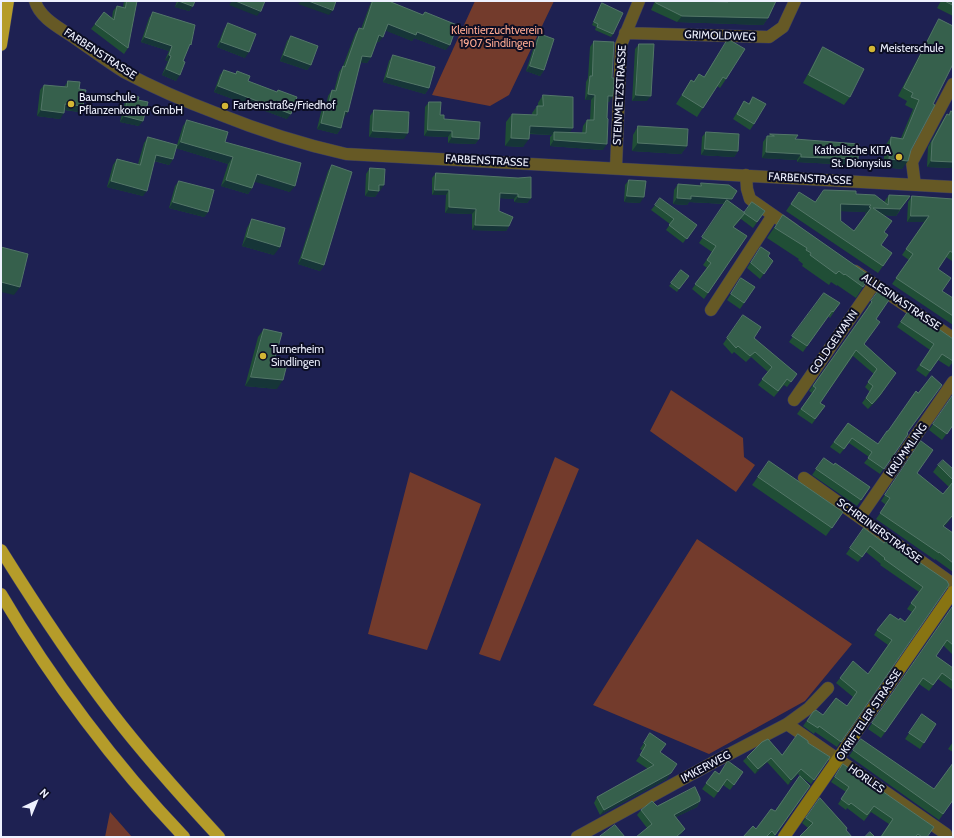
<!DOCTYPE html>
<html>
<head>
<meta charset="utf-8">
<style>
	body { margin:0 }
	#map { position:relative; width:954px; height:838px; overflow:hidden; background:#1e2152; font-family:Cabin,sans-serif }
	canvas { display:block }
	.frame { position:absolute; inset:0; border:2px solid #eef1fe; pointer-events:none }
	.north { position:absolute; left:16px; top:782px; width:40px; height:40px; -webkit-text-stroke:3px #0c0e24; paint-order:stroke; rotate:44deg; font-size:11px; font-weight:700; line-height:16px; text-align:center; color:#eef1fe }
	.north::after { content:''; display:block; margin:auto; width:14px; height:18px; background:#eef1fe; clip-path:polygon(50% 0,100% 100%,50% 72%,0 100%) }
</style>
</head>
<body>
<div id="map">
<canvas width="954" height="838"></canvas>
<div class="frame"></div>
<div class="north">N</div>
</div>
<script>
const g = document.querySelector('canvas').getContext('2d');
g.lineJoin = 'round';
function paint(path, color) { g.fillStyle = color; g.fill(path, 'evenodd'); }
function trace(path, color, width, dash) { g.strokeStyle = color; g.lineWidth = width; g.lineCap = dash ? 'butt' : 'round'; g.setLineDash(dash || []); g.stroke(path); }
function drawText(font, color, halo, rows, align = 'center') {
  g.font = font + ' Cabin,sans-serif'; g.lineWidth = 4; g.setLineDash([]); g.textBaseline = 'middle'; g.strokeStyle = halo; g.fillStyle = color; for (const [text, x, y, turn = 0] of rows) {
    g.save(); g.translate(x, y); g.rotate((+turn || 0) * Math.PI / 180); g.textAlign = isNaN(turn) ? turn : align; if (halo) g.strokeText(text, 0, 0); g.fillText(text, 0, 0); g.restore();
  }
}
paint(new Path2D(`
	M475,1h79l-45,94 -19,11 -58,-11z
	M671,390l72,48 1,19 11,8 -19,27 -86,-61z
	M555,457l24,12 -79,192 -21,-7z
	M410,472l71,32 -54,146 -59,-16z
	M697,539l155,105 -47,57 -96,53 -116,-49z
	M110,812l22,25h-27z`), '#733b2c');
const street = new Path2D(`
	M35,1c5,18 27,28 41,38 16,11 32,23 48,33 30,16 60,29 92,41 42,17 85,31 130,41l607,33
	M625,33l144,4 14,-10 12,-26
	M616,168l5,-123 18,-44
	M746,175l1,14 3,10 43,30
	M915,185l-3,-23 41,-78
	M855,271l98,67
	M711,310l62,-95
	M794,400l80,-116
	M804,478l149,106
	M860,517l93,-135
	M787,724l159,110
	M577,837l137,-75 73,-38 22,-16 19,-20`);
const secondary = new Path2D(`
	M784,837l169,-245`);
const highway = new Path2D(`
	M1,45l7,-44
	M1,550c35,56 71,111 111,163 33,43 70,84 107,124
	M1,594c49,84 115,172 183,243`);
trace(street, '#373a67', 13);
trace(secondary, '#373a67', 13);
trace(highway, '#373a67', 13);
trace(street, '#665925', 12);
trace(secondary, '#887412', 12);
trace(highway, '#b59c2a', 12);
paint(new Path2D(`
	M124,1h13l-9,47 -4,6 -33,-25 13,-17 8,6 1,-7 4,-5 6,1z
	M177,1h18l-2,5 -4,5 -14,-4z
	M369,1h23l-1,1 31,13 3,-3 21,38 -32,-12 -2,3 -27,-11 -6,12h-2l-6,15 -4,6 -6,-1 -17,56h-1l-2,10 -4,6 -20,-5 4,-17 4,-6h1l2,-10 4,-6 2,1 5,-19 4,-6 12,-32 4,-6 2,1 10,-27z
	M655,1h41l28,1v-1h52l-8,17 -5,7 -86,-3 -26,-12z
	M941,1h12v15l-16,-8z
	M602,3l11,31 -2,3 -16,-7 1,-3 -4,-2 8,-19z
	M153,12l35,37 -12,32 -14,-6 6,-14 -3,-1 4,-9 -28,-9 8,-24z
	M939,19l-6,85 -31,65 -19,-2 2,-21 6,-9 10,1 12,-29 -8,-4 2,-4 -9,-5 36,-69z
	M228,23l17,35 -28,-11 7,-18z
	M540,34l4,36 -4,6 -14,-5 10,-31z
	M291,36l20,29 -4,5 -27,-9 7,-20z
	M728,39l-2,40 -6,9 -3,-2 -20,31 -21,-13 15,-24 3,1 5,-7 5,3z
	M594,41l18,37 1,18 -4,6h-2l-4,48 -53,-4v-9l2,-2 -23,-1 -6,13 -18,-1 1,-24 6,-8 20,1v-2l5,-7h1v-3l5,-8 27,38h12l1,-7 4,-6h3l1,-20h-6l1,-18 2,-4 2,-31z
	M639,44l8,57h-15l3,-52z
	M823,47l27,50 -6,8 -41,-22 15,-28z
	M393,55l36,33 -4,6 -42,-12 6,-21z
	M224,70l11,4 2,-3 11,10 29,11 1,-2 9,29 -73,-27 6,-17z
	M68,81l11,8v23l-15,-2 -4,9 -23,-3 3,-26 4,-5 20,2z
	M129,95l9,5 1,26 -19,-4 5,-21z
	M753,97l1,27 -4,6 -17,-11 11,-18 4,3z
	M429,102l15,17 35,20 -4,5 -27,-1v-6l-24,-1 1,-29z
	M374,110l30,29 -35,-2 1,-21z
	M951,111l2,1v58h-1v-2l-25,-1 1,-20 15,-27 4,-6 1,1z
	M187,120l38,22 65,50 -35,-11 -3,7 -4,6 -27,-8 7,-22 -52,-16 7,-22z
	M638,126l49,20 -6,8 -49,-3 1,-16z
	M706,132l32,19 -4,6 -33,-2 1,-18z
	M770,134l25,5 59,26 -57,-3v-2l-35,-2 1,-16 4,-6h2z
	M148,137l25,22 -4,6 -15,-4 -11,35 -36,-9 6,-22 4,-6 21,5 6,-21z
	M332,165l-8,100 -4,6 -22,-7 30,-93z
	M370,168l10,23h-1l-4,6 -10,-1 1,-22z
	M436,173l95,25 -4,5 -13,-1v-3l-14,-1 -1,13 10,15 -3,5 -34,-1v-16l-27,-1 1,-18h-14v-17z
	M629,180l11,23 -16,-1 1,-17z
	M179,181l29,31 -4,5 -35,-9 6,-22z
	M701,183l29,19 14,11 21,-2 -12,17 -12,-9 -7,8 13,9 -43,63 -12,-10 15,-21 -4,-3 9,-13 -13,-9 26,-39 -36,-2 -2,3 -14,-1 1,-14 4,-6 22,1z
	M799,192l16,10 41,-8 28,8 5,-7 21,1 -14,20 -12,-1v17l-3,13 11,8 -14,20 -92,-62zM841,211l25,1 -1,2h1l-12,17 -13,-10z
	M912,196l41,3v60l-1,2 -6,-4 -8,12 4,22 11,7v27l-61,-41 17,-24 -7,-5 22,-33h-17l1,-20z
	M655,205l42,20 -14,18 -17,-13 4,-6 -19,-14z
	M783,215l87,61 -14,22 -19,-13v1l-6,-4 -2,3 -27,-19 1,-2 -5,-4 1,-1 -32,-21z
	M252,219l22,36 -32,-9 5,-18z
	M761,247l7,9 5,5 -13,18 -13,-11z
	M681,270l8,6 -12,16 -8,-6z
	M741,278l14,9 -15,22 -13,-9z
	M880,289l-4,30 -12,25 32,29 -19,27 -9,9 -6,-6 8,-11 -5,-5 9,-13 -21,-18 -33,47 5,3 -13,18 -15,-10 15,-21 -3,-2 60,-84 -1,-1z
	M824,293l16,10 -10,15 -2,-2 -25,36 -14,-10z
	M910,309l43,30v23l-4,5 -11,-7 -12,17 -10,-7 14,-20 -33,-23z
	M743,315l11,23 43,36 -10,13 -3,-2 -10,12 -16,-12 10,-13 -17,-15 -5,5 -12,-10 -2,2 -9,-10z
	M264,329l10,32 3,28 -32,-3 13,-49z
	M953,395v30l-11,15 -13,-10z
	M848,423l30,21 10,-13 19,2 1,1 -28,40 -16,-11 5,-6 -20,-14 -9,11 -10,-7z
	M921,441l-4,32 26,21 6,-7 -16,-15 5,-7 15,4v47l-9,11 9,6v39l-18,-13v1l-59,-41 10,-14 -5,-4z
	M824,458l10,7 36,22 -13,19 -45,-31z
	M769,461l74,51 -17,24 -74,-51z
	M864,528l20,15 18,9 47,33 -112,162 -22,-15 -1,2 -11,-8 10,-14 10,3 24,-9 6,-9 -17,-14 4,-5 28,-4 20,-29 -14,-10 3,-5 22,-10 6,2 7,-10 -5,-3 12,-17 -39,-27 1,-1 -15,-12 -8,10 -12,-8z
	M953,606v49l-10,-10 -7,11 17,12v22l-15,-11 -9,12 -10,-7 -38,54 -13,-9z
	M922,714l14,10 -16,25 -15,-10z
	M650,733l10,19 7,27 -67,36 -6,-12 3,-6 51,-28 -12,-8 7,-10 -3,-2z
	M861,739l73,50 19,11 -14,20 -90,-64z
	M953,742v10l-5,-3z
	M808,743l22,14 -19,27 -10,-7 9,9 -36,51h-6v-1l-1,1h-24l13,-8 19,-18 25,-35 -2,-2 -10,11 -21,-23 -12,12 -12,-13 4,-4 35,-2z
	M843,764l84,73h-47l9,-13 -18,-12 -7,9 -17,-13 -1,2 -8,-6 8,-12 -15,-10z
	M715,771l4,3 24,-2 -13,18 -7,-5 -9,13 -12,-9z
	M820,798l27,30 -1,2 -38,-2 -6,-5z
	M700,801l-3,6 -21,10 9,12 -4,5 -34,-6 -10,-13 4,-5 16,-4z`), '#204e36');
paint(new Path2D(`
	M179,1l14,5 -4,5 -14,-4z
	M232,1h4l25,10 -4,5 -28,-11z
	M301,1h8l24,9 -4,5 -31,-11z
	M682,16l86,2 -5,7 -86,-3z
	M388,24l29,8 33,13 -4,5 -32,-12 -2,3 -28,-11z
	M379,35l4,2 -4,5 -4,-1z
	M145,37l27,9 -3,5 -28,-9z
	M221,42l28,10 -4,6 -28,-11z
	M169,55l2,1 -3,5 -3,-1z
	M284,55l27,10 -4,5 -27,-9z
	M362,56l9,1 -4,6 -9,-1z
	M530,66l14,4 -4,6 -14,-5z
	M166,69l14,6 -4,6 -14,-6z
	M387,77l42,11 -4,6 -42,-12z
	M218,86l73,28 -4,5 -73,-27z
	M588,94l7,1 -4,5h-6z
	M636,95l15,1 -4,5h-15z
	M608,96h5l-4,6 -5,-1z
	M65,104l18,2 -4,6 -18,-3z
	M41,110l23,3 -4,6 -23,-3z
	M345,111l3,1 -4,6 -3,-1z
	M124,116l19,5 -4,5 -19,-4z
	M321,123l20,5 -4,6 -20,-5z
	M530,126l43,2 -6,8 -13,-4 -2,3 -28,-2z
	M428,130l24,1 -4,6 -24,-1z
	M373,131l35,2 -4,6 -35,-2z
	M452,137l27,2 -4,5 -27,-1z
	M511,138l18,1 -6,8 -18,-1z
	M554,140l53,4 -4,6 -53,-4z
	M181,142l52,15 -5,7 -52,-16z
	M638,143l49,3 -6,8 -49,-3z
	M705,149l33,2 -4,6 -33,-2z
	M766,152l35,2 -4,6 -35,-2z
	M156,155l17,4 -4,6 -17,-5z
	M801,157l57,2 -4,6 -57,-3z
	M889,159l19,2 -6,8 -19,-2z
	M931,161l22,1v4l-1,2 -25,-1z
	M257,174l38,12 -5,6 -38,-11z
	M226,180l26,8 -4,6 -27,-8z
	M111,181l36,10 -4,5 -36,-9z
	M379,185h5l-4,6h-5z
	M369,190l10,1 -4,6 -10,-1z
	M435,190h14l-3,5h-14z
	M737,191l-9,13 -39,-2 -2,3 -14,-1 4,-6z
	M500,193l18,1 -4,5 -17,-1z
	M627,196l17,1 -4,6 -16,-1z
	M518,197l13,1 -4,5 -13,-1z
	M173,202l35,10 -4,5 -35,-9z
	M841,204l30,1v3l-5,6h-1l1,-2 -30,-1z
	M449,207l27,2 -4,5 -27,-1z
	M873,208l27,1 -4,7 -28,-2z
	M911,216h18l-5,6h-17z
	M475,225l34,1 -3,5 -34,-1z
	M247,237l33,10 -6,8 -32,-9z
	M302,258l22,7 -4,6 -22,-7z
	M1,282l19,5 -6,8 -13,-3z
	M251,377l32,3 -6,9 -32,-3z
	M880,395l-3,5 -9,9 4,-5z
	M953,515v1l-14,16 4,-6z
	M771,758l-16,16 3,-5z
	M677,764l-10,15 -67,36 4,-5z
	M801,769l-3,5 -10,11 3,-5z
	M700,801l-3,6 -27,13 4,-5z
	M685,829l-4,5 -3,3h-2z`), '#163538');
const building = new Path2D(`
	M127,1h10l-9,47 -33,-24 9,-12 10,8 3,-14 8,2z
	M179,1h16l-2,5z
	M236,1h29l-4,10z
	M309,1h27l-3,9z
	M373,1h19l-1,1 32,13 2,-3 32,13 -7,20 -33,-13 -1,3 -28,-11 -5,13 -4,-2 -8,22 -9,-1 -14,56 -3,-1 -4,17 -20,-5 4,-17 3,1 4,-17 4,1 7,-25 2,1 14,-39 4,1z
	M657,1h39l32,1v-1h48l-8,17 -86,-2 -26,-13z
	M945,1h8v4z
	M602,3l21,10 -10,21 -16,-7 1,-3 -4,-2z
	M153,12l42,13 -4,20 -1,-1 -7,17 2,1 -5,13 -14,-6 5,-13 -2,-1 3,-9 -27,-9z
	M939,19l14,7v38l-20,40 2,1 -24,45 -3,11 -19,-2 2,-22 12,2 16,-39 -8,-3 2,-4 -9,-5z
	M228,23l28,11 -7,18 -28,-10z
	M540,34l14,5 -10,31 -14,-4z
	M291,36l27,10 -7,19 -27,-10z
	M728,39l17,10 -19,30 -3,-2 -20,31 -21,-13 9,-15 3,2 5,-8 5,3z
	M594,41l20,1 -2,36h2l-1,18h-5l-1,22 1,1 -1,25 -53,-4v-8l32,1 1,-13h7l1,-25 -7,-1 2,-18h2z
	M639,44h15l-3,52 -15,-1z
	M823,47l41,22 -14,28 -41,-22z
	M393,55l42,12 -6,21 -42,-11z
	M224,70l12,4 1,-3 13,5 -2,5 29,11 1,-2 19,7 -6,17 -73,-28z
	M68,81l12,1 -1,7 7,1 -3,16 -18,-2 -1,9 -23,-3 3,-25 23,2z
	M129,95l10,2 -1,3 10,2 -5,19 -19,-5z
	M543,95l30,2v31l-43,-2 -1,13 -18,-1 1,-24 25,1v-9h6z
	M753,97l13,7 -12,20 -17,-10 7,-13 5,3z
	M429,102h12l-1,13h4v4l36,3 -1,17 -27,-2v-6l-24,-1z
	M374,110l35,2 -1,21 -35,-2z
	M951,111l2,1v50l-22,-1 1,-19 15,-28 2,1z
	M187,120l41,12 -3,10 76,21 -6,23 -38,-12 -5,14 -26,-8 7,-23 -52,-15z
	M638,126l50,3 -1,17 -49,-3z
	M706,132l33,2 -1,17 -33,-2z
	M770,134l28,1 -3,4 64,5 -1,15 -57,-2v-3l-35,-2 1,-16h7z
	M148,137l29,8 -4,14 -17,-4 -9,36 -36,-10 6,-22 23,6z
	M332,165l20,7 -28,93 -22,-7z
	M370,168l15,1 -1,16h-5v6l-10,-1z
	M436,173l82,5 13,-1v21l-13,-1v-3l-18,-1 -1,18 14,6 -4,9 -34,-1 1,-16 -27,-2v-17h-14z
	M629,180l17,1 -2,16 -17,-1z
	M179,181l35,9 -6,22 -35,-10z
	M701,183l28,2 8,6 -5,8 -41,-3v3l-14,-1 1,-14 23,2z
	M824,190l32,1v3l19,1 13,10 1,-10 21,1 -10,13 -27,-1 19,13 -8,11 4,3 -7,10 11,8 -9,13 -92,-62 8,-12 16,10zM841,204l30,1 -2,2 2,1 -17,23 -13,-10z
	M912,196l41,3v54l-3,-2 -12,18 13,9 -9,13 11,7v18l-57,-38 17,-24 -7,-5 23,-33h-18z
	M660,198l37,27 -10,14 -18,-14 5,-6 -19,-14z
	M727,200l18,13 -12,14 14,9 -39,57 -13,-9 16,-21 -4,-3 9,-14 -14,-9z
	M752,202l13,9 -8,11 -13,-9z
	M783,215l87,61 -7,11 -18,-13 -1,1 -5,-4 -3,3 -26,-19 1,-2 -5,-3 1,-2 -32,-20z
	M252,219l33,9 -5,19 -33,-10z
	M1,247l27,7 -8,33 -19,-5z
	M761,247l9,6 -2,3 5,5 -9,13 -13,-11z
	M681,270l8,6 -10,13 -8,-6z
	M741,278l14,9 -11,16 -13,-9z
	M880,289l11,8 -15,22 4,3 -16,22 32,29 -16,22 -8,9 -6,-6 7,-12 -5,-4 9,-13 -21,-19 -36,53 5,3 -10,13 -14,-10 15,-21 -3,-2 59,-84 -1,-1z
	M824,293l16,10 -7,9 -1,-1 -25,35 -15,-10z
	M910,309l43,30v22l-11,-7 -12,17 -10,-6 14,-21 -33,-22z
	M743,315l18,12 -7,11 43,36 -6,8 -4,-3 -9,12 -16,-12 10,-12 -17,-15 -5,4 -12,-10 -2,2 -9,-10z
	M264,329l18,4 -8,28 13,3 -4,16 -32,-3z
	M932,376l10,9 -35,48 1,1 -24,35 -16,-11 4,-6 -20,-14 -8,11 -10,-7 14,-19 30,21 9,-13h1l28,-40 2,2z
	M953,395v30l-6,9 -14,-10z
	M921,441l12,9 -16,23 26,21 10,-12v33l-10,11 10,7v30l-14,-11v1l-59,-40 10,-15 -5,-3z
	M824,458l10,7 1,-2 35,24 -9,13 -45,-31z
	M943,460l10,9v11l-15,-15z
	M769,461l74,51 -11,16 -74,-51z
	M864,528l20,15 2,-3 16,12 1,-1 44,30 2,4 -108,157 -22,-16 -1,2 -11,-7 6,-9 3,-2 7,5 13,-17 11,8 10,-14 -17,-14 13,-17 15,13 24,-34 -15,-10 13,-16 9,6 1,-2 5,4 11,-15 -5,-4 12,-16 -39,-28 1,-1 -15,-12 -8,11 -12,-9z
	M953,606v39l-6,-5 -11,16 17,12v13l-11,-8 -9,12 -10,-7 -38,54 -13,-9z
	M922,714l14,10 -12,19 -15,-10z
	M650,733l16,11 -6,8 17,12 -6,9 -67,37 -7,-13 57,-32 -14,-10 6,-10 -2,-2z
	M798,734l10,7v2l22,14 -16,23 -13,-11 -10,11 -20,-22 -13,11 -11,-12 15,-15 6,-3 14,16z
	M861,739l73,50 19,-26v37l-10,14 -90,-64z
	M728,761l15,11 -9,13 -7,-6 -9,13 -12,-9 9,-12 4,3z
	M843,764l91,63 -7,10h-5l-4,-3 -3,3h-34l12,-18 -19,-13 -7,9 -16,-12 -2,2 -8,-6 8,-12 -14,-10z
	M800,776l10,10 -35,49 -3,-4 -6,6h-23l10,-11 3,3 15,-20 4,2z
	M695,787l5,11v3l-26,14 11,14 -9,8h-40l16,-13 -11,-14 11,-9 5,5z
	M820,798l27,30 -1,2 6,7h-53l14,-14 -7,-5z
	M615,825l10,12h-26z
	M870,832l5,5h-10z`);
paint(building, '#36604c');
trace(building, '#537668', 1);
for (const [x, y, r, color] of [
	[872,49,4,"#d3b635"],
	[71,104,4,"#d3b635"],
	[225,106,4,"#d3b635"],
	[899,157,4,"#d3b635"],
	[263,356,4,"#d3b635"]
]) { const dot = new Path2D(); dot.arc(x, y, r, 0, 2 * Math.PI); g.fillStyle = color; g.fill(dot); trace(dot, '#0c0e24', 1.5); }
drawText('11px', '#fda991', '#0c0e24', [
	["Kleintierzuchtverein",497,31],
	["1907 Sindlingen",497,44]
]);
drawText('11px', '#eef1fe', '#0c0e24', [
	["GRIMOLDWEG",720,36,2],
	["FARBENSTRASSE",100,54,33],
	["STEINMETZSTRASSE",620,95,-87],
	["FARBENSTRASSE",487,161,3],
	["FARBENSTRASSE",810,179,3],
	["ALLESINASTRASSE",901,302,34],
	["GOLDGEWANN",834,342,-55],
	["KRÜMMLING",907,450,-55],
	["SCHREINERSTRASSE",879,531,36],
	["OKRIFTELER STRASSE",869,715,-56],
	["IMKERWEG",706,767,-28],
	["HORLES",866,779,35]
]);
drawText('11px', '#eef1fe', '#0c0e24', [
	["Meisterschule",880,49],
	["Baumschule",79,98],
	["Pflanzenkontor GmbH",79,111],
	["Farbenstraße/Friedhof",233,106],
	["Katholische KITA",891,151,"right"],
	["St. Dionysius",891,164,"right"],
	["Turnerheim",271,350],
	["Sindlingen",271,363]
], 'left');
</script>
</body>
</html>
